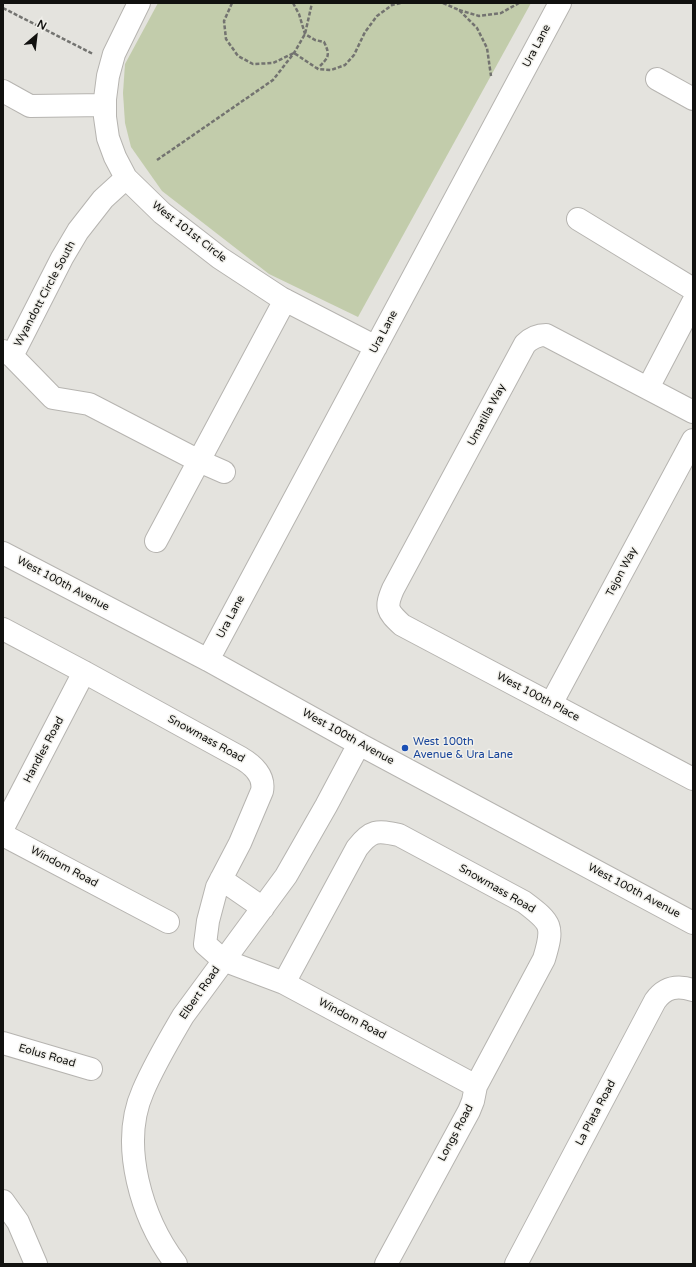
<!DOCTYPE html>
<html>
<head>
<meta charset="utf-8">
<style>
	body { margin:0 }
	#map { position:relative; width:696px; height:1267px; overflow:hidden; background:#e4e3de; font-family:"Varela Round",sans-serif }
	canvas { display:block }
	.frame { position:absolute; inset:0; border:4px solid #11110f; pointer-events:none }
	.north { position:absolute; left:16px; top:16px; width:40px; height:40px; -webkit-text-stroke:3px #f1f0eb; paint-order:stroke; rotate:28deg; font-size:11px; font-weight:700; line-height:16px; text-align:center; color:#11110f }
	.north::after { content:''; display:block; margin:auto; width:14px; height:18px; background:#11110f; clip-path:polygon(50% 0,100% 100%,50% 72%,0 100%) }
</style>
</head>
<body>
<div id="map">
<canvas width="696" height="1267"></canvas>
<div class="frame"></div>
<div class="north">N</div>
</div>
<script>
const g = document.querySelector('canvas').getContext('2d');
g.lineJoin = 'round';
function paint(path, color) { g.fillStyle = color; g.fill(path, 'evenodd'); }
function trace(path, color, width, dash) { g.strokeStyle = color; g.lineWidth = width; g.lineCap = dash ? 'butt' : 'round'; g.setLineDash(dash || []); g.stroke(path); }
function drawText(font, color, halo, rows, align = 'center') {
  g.font = font + ' "Varela Round",sans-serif'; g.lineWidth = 3; g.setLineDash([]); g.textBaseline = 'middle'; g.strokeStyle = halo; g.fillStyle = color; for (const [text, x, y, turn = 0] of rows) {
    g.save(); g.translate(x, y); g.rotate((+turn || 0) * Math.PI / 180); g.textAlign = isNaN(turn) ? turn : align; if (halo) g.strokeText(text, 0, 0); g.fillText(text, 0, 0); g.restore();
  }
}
paint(new Path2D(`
	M158,3h373l-173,314 -89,-43 -107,-83 -31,-44 -6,-24 -2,-30 2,-29z`), '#c2ccab');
const minor = new Path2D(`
	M139,3l-25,51 -6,22 -3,23v18l3,21 7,19 11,21 36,35 58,45 61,40 95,49
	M657,79l36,20
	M3,91l27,15 75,-1
	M578,219l115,70
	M3,351l9,5 41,42 36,6 110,57 25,11
	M12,356l50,-98 16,-27 25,-32 23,-21
	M648,388l45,-86
	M693,412l-147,-77c-9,0 -15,3 -21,9l-132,245c-8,19 -6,22 9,36l291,154
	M156,541l129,-241
	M3,553l205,107 151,84 334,179
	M3,629l81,43 157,86c12,7 24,18 21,33l-22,52 -23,44 -9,34 -3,23 18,16 61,23 192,103
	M208,660l352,-657
	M551,704l142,-264
	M3,828l81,-156
	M3,835l165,87
	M221,879l42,29
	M284,983l73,-135c14,-18 20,-18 42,-13l125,67c28,21 30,24 20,57l-68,127 -3,15 -4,10 -83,153
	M3,1043l88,26
	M3,1201l15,21 18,42
	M176,1264c-34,-45 -57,-119 -33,-173 11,-26 26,-51 40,-75l103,-140 40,-70 33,-62
	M516,1264l139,-263c10,-14 22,-16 38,-11`);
trace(minor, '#b6b4b0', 24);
trace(new Path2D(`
	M232,3l-8,18 2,18 12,17 15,8 20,-1 21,-10 24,16 13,1 14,-5 9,-10 11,-23 12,-16 15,-11 9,-2
	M293,3l6,11 6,20 10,6 9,2c7,14 4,16 -6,26
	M443,3l16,7 18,18 10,20 4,28
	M3,8l90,46
	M459,10l20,6 22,-3 18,-10
	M157,160l116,-80 21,-27 11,-19 7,-31`), '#737370', 2.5, [4, 2]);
trace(minor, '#fff', 22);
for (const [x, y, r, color] of [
	[405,748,4,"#1a4fb4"]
]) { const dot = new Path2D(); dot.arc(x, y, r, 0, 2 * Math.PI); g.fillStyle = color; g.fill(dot); trace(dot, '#f1f0eb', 1.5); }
drawText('11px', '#11110f', '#f1f0eb', [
	["Ura Lane",537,46,-62],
	["West 101st Circle",189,232,38],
	["Wyandott Circle South",45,294,-62],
	["Ura Lane",384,332,-62],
	["Umatilla Way",487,415,-62],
	["Tejon Way",622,572,-62],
	["West 100th Avenue",63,584,28],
	["Ura Lane",231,617,-62],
	["West 100th Place",538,697,28],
	["West 100th Avenue",348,737,29],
	["Snowmass Road",206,739,29],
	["Handles Road",44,750,-62],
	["Windom Road",64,867,28],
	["Snowmass Road",497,889,30],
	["West 100th Avenue",634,891,28],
	["Elbert Road",200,993,-55],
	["Windom Road",352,1019,28],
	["Eolus Road",47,1056,16],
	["La Plata Road",596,1113,-62],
	["Longs Road",456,1133,-62]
]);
drawText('11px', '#164399', '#f1f0eb', [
	["West 100th",413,742],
	["Avenue & Ura Lane",413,755]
], 'left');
</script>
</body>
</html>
